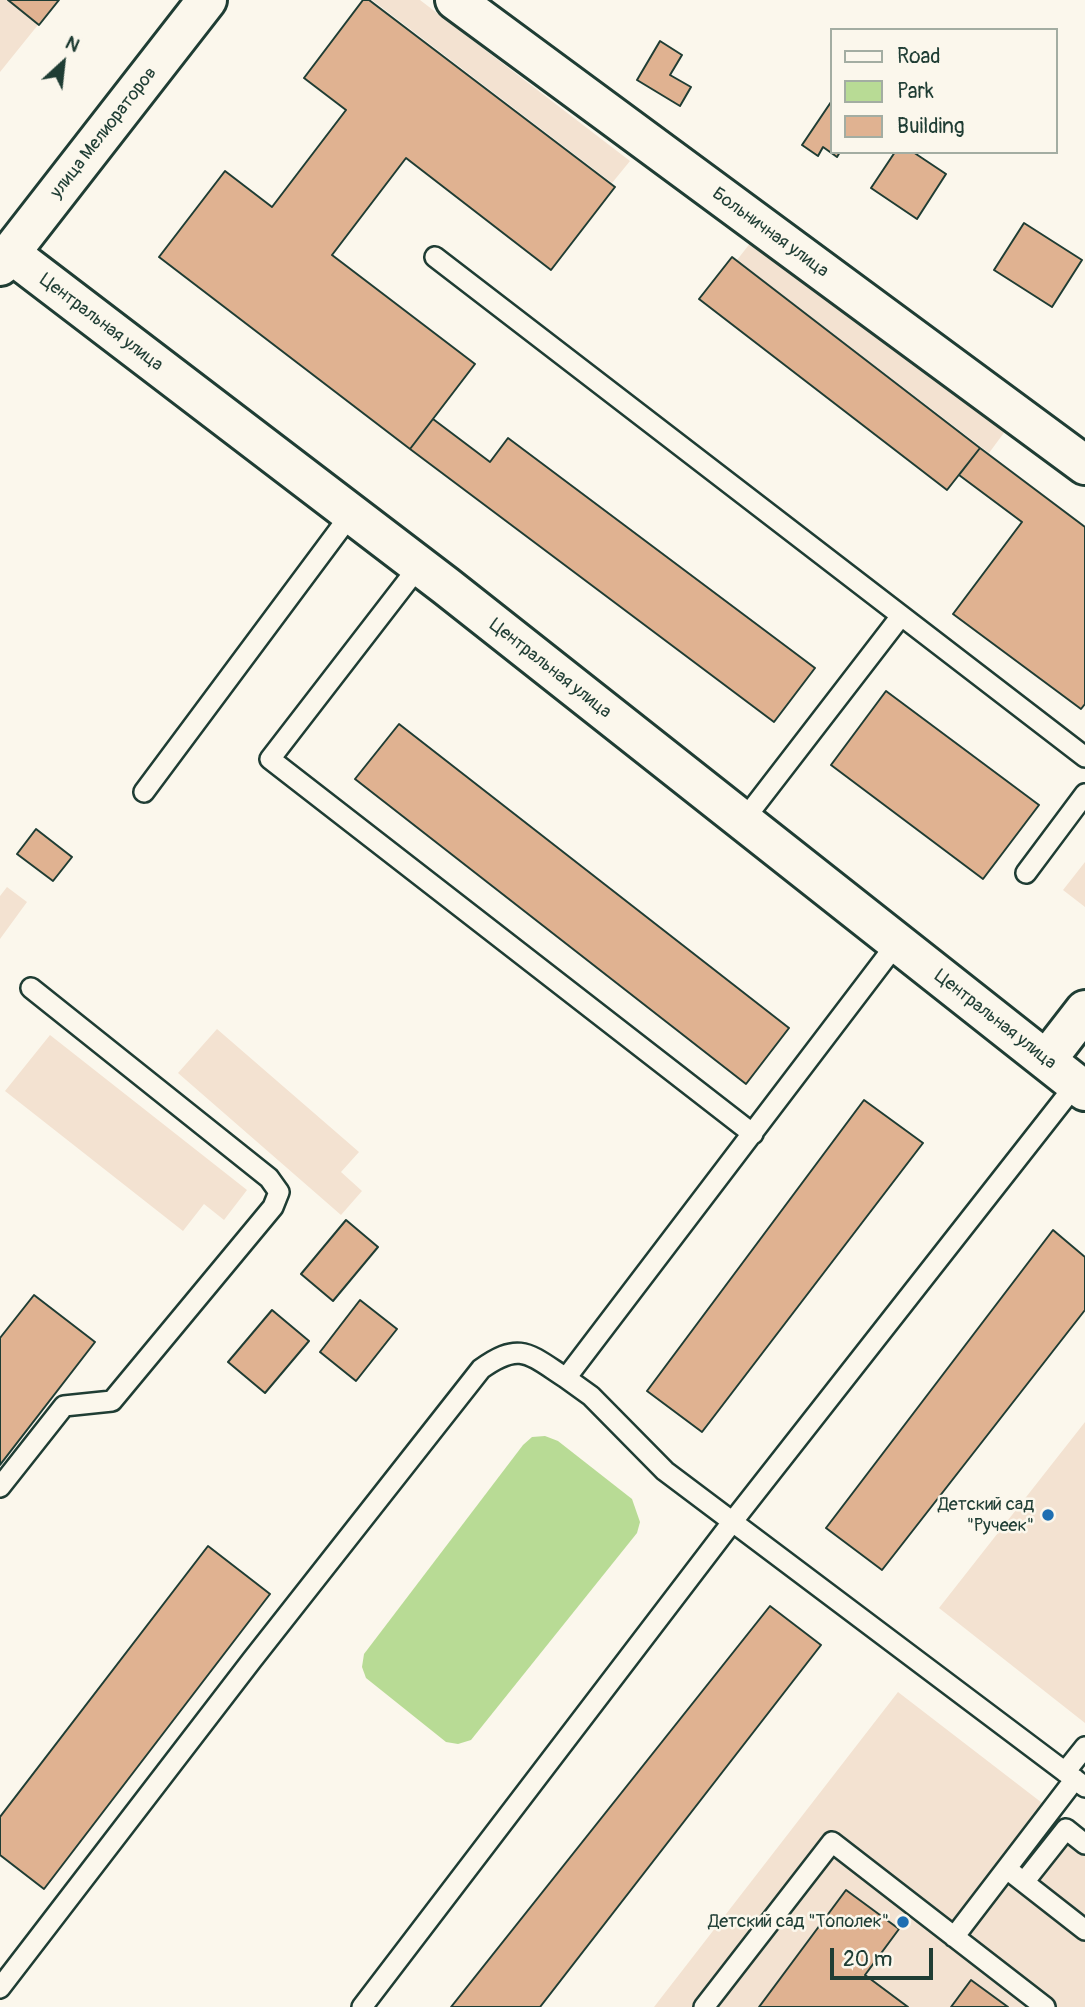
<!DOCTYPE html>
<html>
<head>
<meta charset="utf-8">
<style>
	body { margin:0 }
	#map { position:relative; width:1085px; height:2007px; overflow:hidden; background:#fbf7ec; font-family:Pangolin,sans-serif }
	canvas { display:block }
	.legend { position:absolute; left:830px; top:28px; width:228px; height:126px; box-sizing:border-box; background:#fbf7ec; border:2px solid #a3ada2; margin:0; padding:9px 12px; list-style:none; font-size:21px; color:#1f3d34 }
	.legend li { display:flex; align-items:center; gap:14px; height:35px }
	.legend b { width:35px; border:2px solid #a3ada2 }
	.north { position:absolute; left:28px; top:28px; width:70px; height:70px; -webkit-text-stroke:5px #fbf7ec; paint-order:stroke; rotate:27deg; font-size:19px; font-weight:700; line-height:28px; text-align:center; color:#1f3d34 }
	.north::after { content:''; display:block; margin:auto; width:24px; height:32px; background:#1f3d34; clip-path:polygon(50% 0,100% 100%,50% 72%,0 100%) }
	.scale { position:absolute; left:830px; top:1948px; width:103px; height:32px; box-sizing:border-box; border:4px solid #1f3d34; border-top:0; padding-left:9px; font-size:21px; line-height:24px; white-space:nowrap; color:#1f3d34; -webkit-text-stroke:5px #fbf7ec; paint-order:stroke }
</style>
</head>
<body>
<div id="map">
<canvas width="1085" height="2007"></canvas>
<ul class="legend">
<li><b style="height:9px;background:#fbf7ec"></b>Road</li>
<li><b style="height:19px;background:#b8db95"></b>Park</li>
<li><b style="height:19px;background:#e0b291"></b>Building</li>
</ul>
<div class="north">N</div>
<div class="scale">20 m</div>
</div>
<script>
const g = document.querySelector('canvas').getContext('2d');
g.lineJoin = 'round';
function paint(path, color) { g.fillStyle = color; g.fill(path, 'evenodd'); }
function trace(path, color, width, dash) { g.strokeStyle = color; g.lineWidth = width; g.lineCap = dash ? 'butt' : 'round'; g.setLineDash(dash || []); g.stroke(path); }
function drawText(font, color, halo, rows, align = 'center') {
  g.font = font + ' Pangolin,sans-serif'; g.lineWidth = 5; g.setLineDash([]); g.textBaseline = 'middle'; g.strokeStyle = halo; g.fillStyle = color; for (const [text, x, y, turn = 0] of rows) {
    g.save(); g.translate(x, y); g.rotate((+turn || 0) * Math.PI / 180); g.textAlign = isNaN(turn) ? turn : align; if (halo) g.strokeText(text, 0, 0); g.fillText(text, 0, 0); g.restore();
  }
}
paint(new Path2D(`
	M0,0h58l-58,72z
	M372,0h48l210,161 -18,22z
	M755,237l251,193 -17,23 -252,-193z
	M1085,862v45l-22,-17z
	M7,887l20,15 -27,37v-43z
	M217,1029l142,123 -18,20 21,19 -21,24 -163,-142z
	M50,1035l197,155 -23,30 -20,-16 -21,27 -178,-140z
	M1085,1422v301l-146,-115z
	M898,1692l187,144v171h-431z`), '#f3e2d1');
paint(new Path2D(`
	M545,1436l13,5 74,58 8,23 -3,11 -166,207 -13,4 -12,-2 -80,-64 -4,-11 2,-13 159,-209 9,-8z`), '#b8db95');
const building = new Path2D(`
	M8,0h51l-20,25z
	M363,0h6l246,187 -64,83 -145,-112 -74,97 143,109 -65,85 -251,-192 66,-86 47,36 74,-97 -42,-32z
	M660,41l22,14 -12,20 21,12 -11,19 -43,-26z
	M831,102v50h9l-3,5 -14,-10 -5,9 -16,-11z
	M895,152h18l33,22 -29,45 -46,-31z
	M1024,223l58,37 -30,47 -58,-37z
	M732,257l248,191 -33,42 -248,-191z
	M433,419l57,43 18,-24 307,230 -41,54 -364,-273z
	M980,448l105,79v177l-4,5 -128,-95 69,-92 -63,-47z
	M886,691l153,114 -56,74 -152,-114z
	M399,724l390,304 -43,56 -391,-305z
	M36,829l36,28 -19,24 -36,-27z
	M864,1100l59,43 -221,289 -55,-41z
	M346,1220l32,27 -45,54 -32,-27z
	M1053,1230l32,27v53l-203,260 -56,-42z
	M34,1295l61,47 -95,123v-127z
	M360,1300l37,29 -41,52 -36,-29z
	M272,1310l37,31 -44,52 -37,-31z
	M208,1546l62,48 -226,295 -44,-34v-38z
	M770,1606l51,39 -281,362h-89z
	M846,1890l53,39 -34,46 43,32h-149z
	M971,1980l37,27h-57z`);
paint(building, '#e0b291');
trace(building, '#1f3d34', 2);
const service = new Path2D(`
	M435,257l650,500
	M419,566l-149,193 483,375
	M144,792l207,-278
	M743,821l158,-205
	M1026,873l59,-79
	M566,1378l25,18 74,75 420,316
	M0,1487l64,-81 48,-5 161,-194 6,-15 -10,-14 -238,-190
	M1065,1772l20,-25
	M1007,1869l78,61
	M1024,1882l42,-53 19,15
	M954,1937l121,-158
	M0,1988l252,-328 229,-291c39,-28 48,-15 85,9l331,-435
	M362,2007l371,-486 343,-437
	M704,2007l128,-165 213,165`);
const minor = new Path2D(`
	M455,0l630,465
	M10,253l436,333 639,505
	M0,266l207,-266
	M1047,1059l38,-49`);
trace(service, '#1f3d34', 24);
trace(minor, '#1f3d34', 44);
trace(service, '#fbf7ec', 19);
trace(minor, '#fbf7ec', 38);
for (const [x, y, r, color] of [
	[1048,1515,7,"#1f6fb2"],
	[903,1922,7,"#1f6fb2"]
]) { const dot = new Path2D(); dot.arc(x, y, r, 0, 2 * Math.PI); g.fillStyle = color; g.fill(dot); trace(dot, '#fbf7ec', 2.5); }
drawText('18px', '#1f3d34', '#fbf7ec', [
	["улица Мелиораторов",104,133,-52],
	["Больничная улица",770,233,36],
	["Центральная улица",101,323,37],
	["Центральная улица",550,669,38],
	["Центральная улица",995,1020,38]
]);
drawText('18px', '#1f3d34', '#fbf7ec', [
	["Детский сад",1034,1505],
	["\"Ручеек\"",1034,1526],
	["Детский сад \"Тополек\"",889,1922]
], 'right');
</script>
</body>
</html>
